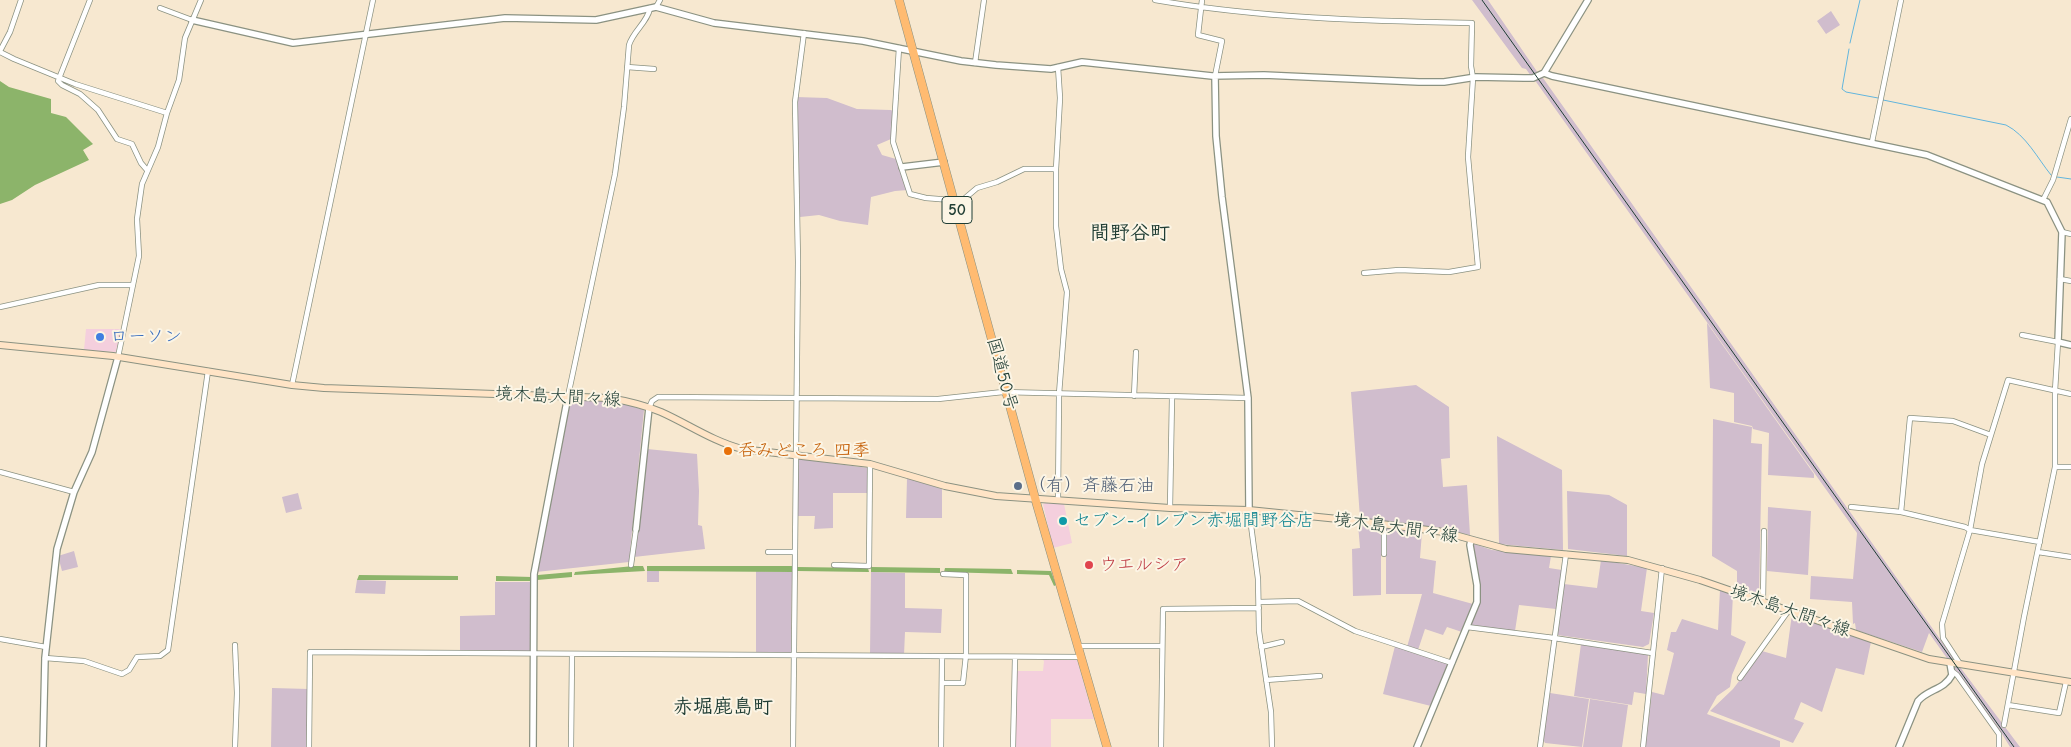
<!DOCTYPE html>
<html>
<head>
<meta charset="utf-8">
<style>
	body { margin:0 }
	canvas { display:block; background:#f7e8d0 }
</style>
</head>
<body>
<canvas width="2071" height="747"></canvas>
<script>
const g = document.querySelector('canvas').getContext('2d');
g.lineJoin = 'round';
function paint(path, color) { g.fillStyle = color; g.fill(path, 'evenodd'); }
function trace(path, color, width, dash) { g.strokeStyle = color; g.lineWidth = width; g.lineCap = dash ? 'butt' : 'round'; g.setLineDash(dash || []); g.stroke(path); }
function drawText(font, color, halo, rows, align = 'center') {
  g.font = font + ' "Comic Neue","Klee One",sans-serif'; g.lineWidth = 4; g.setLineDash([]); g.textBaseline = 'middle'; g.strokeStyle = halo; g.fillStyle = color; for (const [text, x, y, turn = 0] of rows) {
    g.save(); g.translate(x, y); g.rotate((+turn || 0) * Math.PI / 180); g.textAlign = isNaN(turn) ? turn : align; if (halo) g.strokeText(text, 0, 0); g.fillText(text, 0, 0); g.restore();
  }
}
paint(new Path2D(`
	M86,329h35l-5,23 -32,-2z
	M1046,503l18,1 8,39 -19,5 -10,-44z
	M1042,659l35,1 17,59h-43v28h-36l1,-76h27l1,-10z`), '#f4cfdd');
paint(new Path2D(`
	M1472,0h16l50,73 -7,3 -5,-7 -4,-1z
	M1831,11l9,14 -14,9 -9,-13z
	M1543,78l414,585 -8,-2 -20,-28 -7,19 -66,-22 -1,-7 -2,1 -1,-22 -42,-3 1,-23 42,3 4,-46 -323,-454z
	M796,97l31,1 30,11 34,1 3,2 -3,27 -14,6 5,10 14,4 12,31 -13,1 -24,6 -3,28 -28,-4 -21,-6 -19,2 -2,-5v-69z
	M1707,323l107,151v4l-46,-3 1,-42 -16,-4 -1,-3 -18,-4v-29l-24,-5z
	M1416,385l33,22 1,51 -9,1 2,28 24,-2 3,50 -38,-8 -72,-9 -9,-126z
	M571,398l48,4 25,8 -15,152 -93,10z
	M1713,419l39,8 -1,16 11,1 -3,152 -22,-8v-17l-25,-15z
	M1497,436l65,34 1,80 -64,-6z
	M647,449l50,5 2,37 -1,34 4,1 3,23 -71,8z
	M799,459l69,9v25h-35v35l-19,1 1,-13h-18v-56z
	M907,478l35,11v29h-36z
	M1567,491l42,4 18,10v51l-59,-7z
	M298,493l4,16 -16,4 -4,-16z
	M1768,507l43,4 -3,64 -41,-4z
	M1358,524l23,3v68l-28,1 -1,-47 8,-1z
	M1386,527l36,5 -2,26 16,3 -3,32 40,11 -11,28 -15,-5 -4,8 -18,-6 -7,21 -11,-3 15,-53h-36z
	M1474,544l18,6 59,6 -2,12 13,2 -6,39 -37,-4 -4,26 -44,-6 9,-24 -7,-56z
	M74,551l4,16 -16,4 -4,-15z
	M1601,560l46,8 -6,43 13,2 -5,31 -6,3 -86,-12 7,-51 33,4z
	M647,571h12v11h-12z
	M756,571l36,1 -1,82h-35z
	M871,572l34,1v35l37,1 -1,24 -36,-1 -1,23h-34z
	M357,580l29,1 -1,13 -30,-1z
	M495,582h36v70l-71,-1v-35l35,-1z
	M1720,589l13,5 -2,41 15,7 -14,33 -2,12 -13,9 -10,18 73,27v6h-135l7,-55 12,3 10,-42 -7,-3 4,-18h5l6,-13 36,11z
	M1792,614l79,28 -7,33 -28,-7 -14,44 -21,-10 -7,17 10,4 -11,20 -83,-32 23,-22 29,-38 24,7z
	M1581,644l67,10 -2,40 -12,-2 -2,13 -58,-9z
	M1395,646l54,18 -18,42 -48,-12z
	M1955,666l5,1 60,80h-10l-11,-18 -45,-61z
	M272,688l37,1 -2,58h-36z
	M1550,693l39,6 -7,48 -37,-4 -3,-6z
	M1590,699l38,6 -6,42h-39z`), '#d0bdcd');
paint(new Path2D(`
	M0,81l9,6 42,12v14l15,4 27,27 -10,6 6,10 -54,25 -23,15 -12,4z
	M633,566h10l2,5 -71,4 1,-3z
	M647,566h145v6l-145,-1z
	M797,567l71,1 1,4 -72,-1z
	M871,567l69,1v5l-69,-1z
	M945,568l66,1 2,5 -69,-2z
	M1017,570l34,1 5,14 -2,1 -5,-11 -32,-1z
	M572,572v5l-35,3 1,-5z
	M359,575l99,1v4h-101z
	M496,576l36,1v4h-36z`), '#8cb46a');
trace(new Path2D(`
	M1850,43l10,-43
	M1849,49l-7,40 4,3 32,6
	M1883,100l123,25c20,10 32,34 45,50
	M2057,177l14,2`), '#62b5dd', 1);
const minor = new Path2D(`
	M90,0l-32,81 4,4 18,9 18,16 19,29 15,5 9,19 6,7
	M1155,0c104,18 211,21 317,23l-1,43 2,12 -5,79 10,110 -29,5 -50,-2 -35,3
	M1202,0l-4,35 24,6 -7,35
	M656,7l4,-7
	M160,8l32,12
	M899,48l-6,94 17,52 16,4 25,2 13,-1 13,-11 20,-6 27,-13h32
	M0,51l10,-19 11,-32
	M0,52l14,7 61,25 92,29
	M975,63l9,-63
	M627,67l27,2
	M1872,142l29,-142
	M2043,200l10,-20 18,-61
	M2062,232l9,2
	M2060,279l11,2
	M0,307l99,-22h34
	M118,357l21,-101 -2,-37 5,-35 16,-37 9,-34 12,-33 6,-42 16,-38
	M292,385l81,-385
	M568,396l47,-222 9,-67 5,-62c4,-14 19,-23 21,-37
	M1134,396l2,-44
	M649,408l3,-7 6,-4 280,2 65,-7 245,6
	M2055,467h16
	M0,472l74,20
	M1058,500l1,-106 8,-102 -6,-23 -5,-43v-57l4,-71 -2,-31
	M1851,507l50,5 64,15 5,3 70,12
	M1170,508l2,-111
	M1249,510l9,69 1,52 12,81 1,35
	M1901,512l9,-94 43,3 38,14
	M1384,524v30
	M768,552h27
	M2038,552l33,5
	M631,565l5,-36
	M834,565l35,1 1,-102
	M1259,602l39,-1 57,30 97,32
	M1763,602l1,-71
	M1467,627l87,11 98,15
	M0,639l46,8
	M235,645l2,48 -2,54
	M1078,646h84
	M1261,647l21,-5
	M45,658l39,3 38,13 7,-4 8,-13 23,-1 8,-6 40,-279
	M1960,664l-17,-26 -1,-14 28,-94 12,-66 26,-84 63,14
	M1952,671l5,4 42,59v13
	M1740,678l49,-68
	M1266,680l54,-4
	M942,683h21l3,-28v-80l-23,-1
	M2008,705l51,8 7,-31
	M2004,725l20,-108 31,-150v-76l3,-49 -36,-7
	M309,747l1,-95 771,5
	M571,747l1,-93
	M793,747l5,-485 -3,-160 9,-69
	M941,747l1,-90
	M1013,747l2,-89
	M1161,747l2,-138 96,-1
	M1540,747l26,-193
	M1643,747l19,-179`);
const tertiary = new Path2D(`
	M192,20l101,23 212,-25 91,2 60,-13 58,16 149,18 98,20 35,4 55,4 31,-7 130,14 52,-1 155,7h25l32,-5 48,1h9l11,-5 44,-73
	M1544,73l8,3 375,79 120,47 15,30 -4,110 13,3
	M1215,76l1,60 6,61 26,201 1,112
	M902,167l42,-5
	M636,529l13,-121
	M43,747l2,-89 12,-109 17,-57 18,-40 26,-95
	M533,747l1,-173 34,-178
	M1417,747l60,-145v-17l-7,-40 1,-5
	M1899,747l19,-46c10,-12 26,-11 34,-26l-2,-12`);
const secondary = new Path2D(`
	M0,345l113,11 179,29 32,3 285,10c18,3 35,7 52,14 27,12 51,29 81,37l128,15 75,22 51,10 174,12 79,2 109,11 86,11 62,17 122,11 72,20 229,79 142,23`);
const trunk = new Path2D(`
	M899,0l138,505 70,242`);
trace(minor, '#8b9282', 6);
trace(tertiary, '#8b9282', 8);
trace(secondary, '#8b9282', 8);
trace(trunk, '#8b9282', 9);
trace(minor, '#fff', 4.5);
trace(tertiary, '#fff', 5.5);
trace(secondary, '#ffe4c6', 6);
trace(trunk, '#ffbb71', 8);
trace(new Path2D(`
	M1482,0l532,747`), '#1f3d34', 1);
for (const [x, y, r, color] of [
	[100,337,5,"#3f7fe0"],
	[728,451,5,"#e8710a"],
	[1018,486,5,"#5c6f8a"],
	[1063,521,5,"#0f9aa8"],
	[1089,565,5,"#e0444e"]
]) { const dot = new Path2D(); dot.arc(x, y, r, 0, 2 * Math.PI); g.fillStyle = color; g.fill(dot); trace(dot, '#fcf5e5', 2); }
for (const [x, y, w] of [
	[957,210,30]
]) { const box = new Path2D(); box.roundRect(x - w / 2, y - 13.5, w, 27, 4); g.fillStyle = '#fcf5e5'; g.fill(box); trace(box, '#1f3d34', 1); }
drawText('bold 16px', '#1f3d34', null, [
	["50",957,210]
]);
drawText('18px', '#366cbe', '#fcf5e5', [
	["ローソン",110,337]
], 'left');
drawText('18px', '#1f3d34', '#fcf5e5', [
	["国道50号",1002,374,75],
	["境木島大間々線",558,397,3],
	["境木島大間々線",1396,528,8],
	["境木島大間々線",1790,611,19]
]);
drawText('18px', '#c56008', '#fcf5e5', [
	["呑みどころ 四季",738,451]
], 'left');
drawText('18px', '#4e5e75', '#fcf5e5', [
	["（有）斉藤石油",1028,486]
], 'left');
drawText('18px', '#0d838f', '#fcf5e5', [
	["セブン-イレブン赤堀間野谷店",1073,521]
], 'left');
drawText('18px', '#be3a42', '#fcf5e5', [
	["ウエルシア",1099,565]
], 'left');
drawText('bold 20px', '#1f3d34', '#fcf5e5', [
	["間野谷町",1130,233],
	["赤堀鹿島町",723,707]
]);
</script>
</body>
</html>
